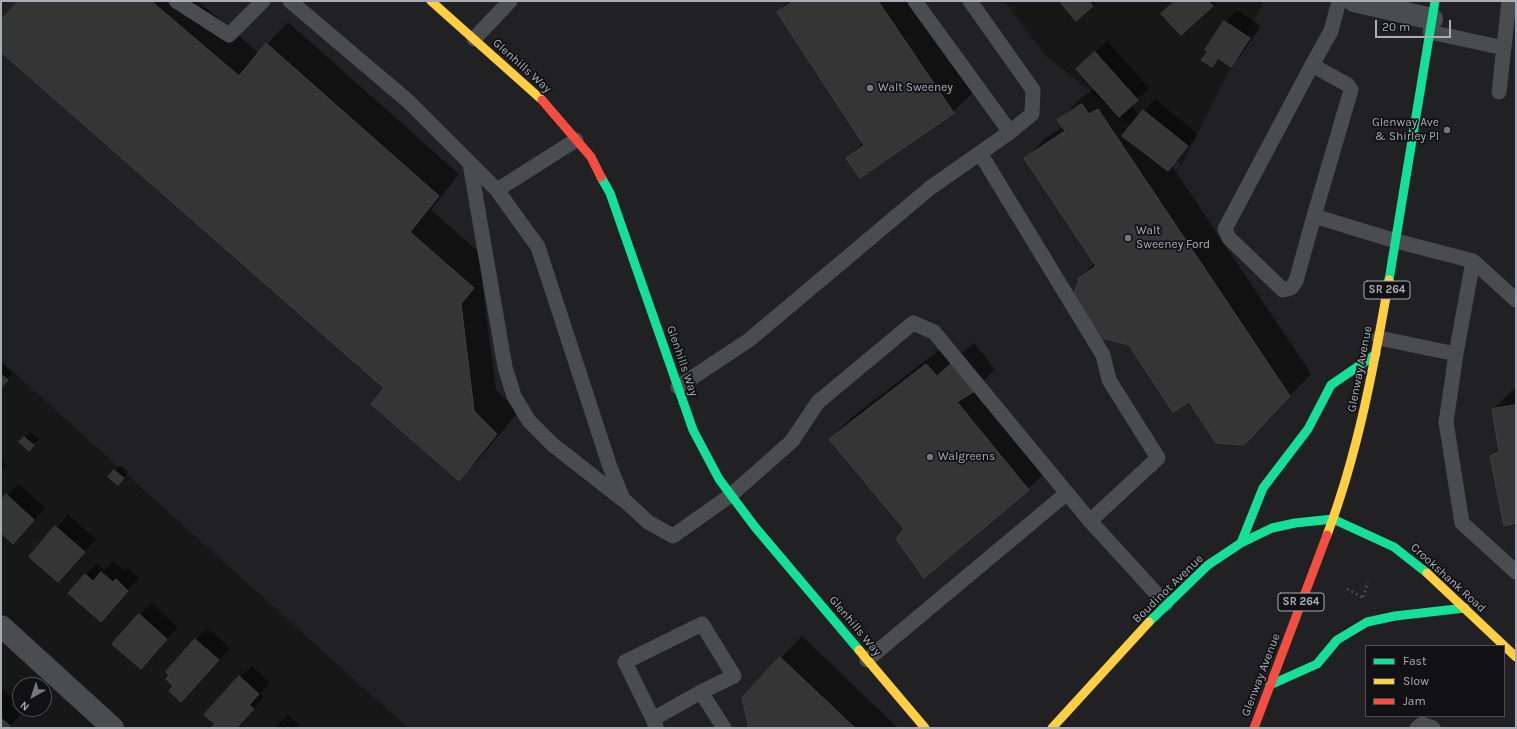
<!DOCTYPE html>
<html>
<head>
<meta charset="utf-8">
<style>
	body { margin:0 }
	#map { position:relative; width:1517px; height:729px; overflow:hidden; background:#171717; font-family:Karla,sans-serif }
	canvas { display:block }
	.frame { position:absolute; inset:0; border:2px solid #a8adb8; pointer-events:none }
	.legend { position:absolute; left:1365px; top:645px; width:140px; height:72px; box-sizing:border-box; background:#111113; border:1px solid #4d4f55; margin:0; padding:5px 7px; list-style:none; font-size:12px; color:#a8adb8 }
	.legend li { display:flex; align-items:center; gap:8px; height:20px }
	.legend b { width:20px; border:1px solid #4d4f55 }
	.north { position:absolute; left:12px; top:677px; width:40px; height:40px; box-sizing:border-box; background:#111113; border:1px solid #4d4f55; border-radius:50%; rotate:219deg; font-size:11px; font-weight:700; line-height:16px; text-align:center; color:#a8adb8 }
	.north::after { content:''; display:block; margin:auto; width:14px; height:18px; background:#757880; clip-path:polygon(50% 0,100% 100%,50% 72%,0 100%) }
	.scale { position:absolute; left:1375px; top:20px; width:76px; height:18px; box-sizing:border-box; border:2px solid #a8adb8; border-top:0; padding-left:5px; font-size:12px; line-height:14px; white-space:nowrap; color:#a8adb8; -webkit-text-stroke:3px #111113; paint-order:stroke }
</style>
</head>
<body>
<div id="map">
<canvas width="1517" height="729"></canvas>
<div class="frame"></div>
<ul class="legend">
<li><b style="height:5px;background:#16e098"></b>Fast</li>
<li><b style="height:5px;background:#ffcf43"></b>Slow</li>
<li><b style="height:5px;background:#f24e42"></b>Jam</li>
</ul>
<div class="north">N</div>
<div class="scale">20 m</div>
</div>
<script>
const g = document.querySelector('canvas').getContext('2d');
g.lineJoin = 'round';
function paint(path, color) { g.fillStyle = color; g.fill(path, 'evenodd'); }
function trace(path, color, width, dash) { g.strokeStyle = color; g.lineWidth = width; g.lineCap = dash ? 'butt' : 'round'; g.setLineDash(dash || []); g.stroke(path); }
function drawText(font, color, halo, rows, align = 'center') {
  g.font = font + ' Karla,sans-serif'; g.lineWidth = 3.5; g.setLineDash([]); g.textBaseline = 'middle'; g.strokeStyle = halo; g.fillStyle = color; for (const [text, x, y, turn = 0] of rows) {
    g.save(); g.translate(x, y); g.rotate((+turn || 0) * Math.PI / 180); g.textAlign = isNaN(turn) ? turn : align; if (halo) g.strokeText(text, 0, 0); g.fillText(text, 0, 0); g.restore();
  }
}
paint(new Path2D(`
	M1,1h1003l40,53 138,111 82,-164h252v727h-1108l-407,-367zM1366,646h138v70h-138z`), '#212123');
paint(new Path2D(`
	M20,1h178l61,52 29,-31 171,152 -28,36 64,56 -13,16 14,108 22,22 -38,46 -21,21 -74,-91 -384,-338v-27z
	M789,1h125l61,89 -22,22 -105,46 15,-16 -85,-130z
	M1062,1h35l-21,18z
	M1175,1h42l-5,5 -50,8z
	M1237,10l24,16 -19,28 -11,12 -12,-8 -7,8 13,-44z
	M1107,41l42,47 -18,17 8,12 16,-18 43,35 -26,32 139,208 -49,50 -73,-24 -59,-56 -50,-66 15,-15 -69,-105 21,-21 16,-10 -4,-7 21,-21 15,-11 -17,-19z
	M948,343l11,12 15,-12 21,26 -14,15 69,84 -22,21 -104,87 -19,-47 -75,-90 21,-21z
	M4,366l9,7 -12,12v-15z
	M1516,387v135l-25,-66 8,-8 -6,-39z
	M30,432l9,7 -10,10 -9,-7z
	M1,459l6,6 -6,6z
	M120,465l9,7 -6,6 -13,-1z
	M19,484l26,24 -21,23 -23,1v-31z
	M68,515l28,24 -38,42 -28,-24z
	M113,561l12,10 3,-3 11,10 -38,42 -16,-45 12,-12 7,7z
	M151,603l27,24 -26,29 -38,-12z
	M207,628l23,20 -49,53 -10,-26 25,-35z
	M802,636l96,92h-148l-7,-29z
	M252,666l18,16 -10,11 4,4 -28,31h-23l27,-51z
	M2,689l13,11 -4,6 10,8 -13,14h-7z
	M288,714l14,14h-27z`), '#0007');
const building = new Path2D(`
	M18,1h133l88,75 27,-33 173,153 -29,36 64,56 -13,16 13,107 23,23 -38,47 -88,-77 13,-16 -383,-336v-31z
	M794,1h84l76,112 -94,65 -14,-20 18,-13 -87,-133z
	M1061,1h28l4,5 -17,15 -16,-19z
	M1175,1h33l5,5 -32,29 -20,-21z
	M1224,21l26,17 -19,29 -13,-9 -6,9 -11,-7 7,-9 -3,-1z
	M1095,52l43,48 -19,17 -43,-48z
	M1082,104l7,10 9,-5 192,287 -46,49 -28,-2 -27,-41 -16,10 -44,-67 -34,-9 -23,-34 7,-24 17,-12 -72,-108 41,-27 -8,-11z
	M1143,110l45,36 -20,25 -46,-35z
	M952,363l23,28 -18,11 72,88 -105,88 -28,-39 8,-10 -75,-90 97,-75 11,12z
	M1,374l7,6 -6,7 -1,-1z
	M1516,405v118l-12,3 -14,-70 9,-5 -7,-42z
	M24,437l10,8 -5,6 -10,-9z
	M114,470l10,8 -6,7 -10,-8z
	M6,494l28,26 -21,24 -12,-11v-33z
	M55,526l30,26 -27,30 -29,-25z
	M101,572l12,10 3,-3 12,12 -27,31 -33,-29 17,-19 8,7z
	M139,614l28,25 -26,30 -29,-25z
	M195,639l24,21 -38,42 -12,-11 4,-5 -7,-7 3,-4 -3,-3z
	M780,657l75,71h-106l-7,-30z
	M239,676l20,18 -10,11 5,4 -18,19h-25l4,-4 -11,-9z
	M1,718l9,8 -2,2h-7z`);
paint(building, '#353536');
trace(building, '#3f4043', 1);
trace(new Path2D(`
	M1347,589l16,9
	M1363,597l5,-15`), '#4d4e52', 2.5, [2, 3]);
trace(new Path2D(`
	M176,1l53,34 34,-34
	M290,1l118,100 89,89
	M915,1l95,131
	M1430,32l74,16
	M474,39l36,-38
	M1312,65l19,-34 8,-30
	M1499,92l10,-91
	M576,140l-79,50 41,57 72,220 13,32 25,23 25,14 58,-41 61,-54 26,-39 95,-79 21,9 156,189 76,83
	M980,153l123,202 6,25 49,78 -68,63
	M470,164l35,203 9,29 15,25 23,23 70,55
	M1314,216l37,-126 -3,-5 -36,-20 -87,164 4,9 54,52 8,-2 5,-7 18,-65 82,25 77,20 43,39
	M1473,261l-17,93 -10,68 16,101 54,49
	M1379,338l77,16
	M678,387l71,-47 181,-152 80,-56 22,-18 1,-24 -63,-89
	M867,660l200,-167
	M653,719l-28,-57 77,-38 32,52 -33,16
	M656,727l-3,-8 48,-27 23,36
	M1417,728l5,-4 11,4`), '#4b4c50', 15);
trace(new Path2D(`
	M1354,1l78,18
	M1,626l112,102`), '#4b4c50', 22);
trace(new Path2D(`
	M601,177l9,16 83,237 26,49 36,48 104,123
	M1389,280l46,-279
	M1241,543l22,-55 45,-59 23,-44 45,-31
	M1149,622l59,-57 33,-22 31,-15 23,-5 38,-4 61,28 33,26
	M1270,685l47,-21 20,-24 30,-18 28,-6 70,-8`), '#16e098', 9);
trace(new Path2D(`
	M431,1l111,99
	M1327,535c31,-82 47,-169 62,-255
	M1427,573l89,84
	M859,650l66,78
	M1052,728l97,-106`), '#ffcf43', 9);
trace(new Path2D(`
	M542,100l49,57 10,20
	M1254,728l73,-193`), '#f24e42', 9);
for (const [x, y, r, color] of [
	[870,88,4,"#757880"],
	[1447,130,4,"#757880"],
	[1128,238,4,"#757880"],
	[930,457,4,"#757880"]
]) { const dot = new Path2D(); dot.arc(x, y, r, 0, 2 * Math.PI); g.fillStyle = color; g.fill(dot); trace(dot, '#111113', 1.5); }
for (const [x, y, w] of [
	[1387,290,46],
	[1301,602,46]
]) { const box = new Path2D(); box.roundRect(x - w / 2, y - 9, w, 18, 3); g.fillStyle = '#111113'; g.fill(box); trace(box, '#a8adb8', 1); }
drawText('bold 11px', '#a8adb8', null, [
	["SR 264",1387,290],
	["SR 264",1301,602]
]);
drawText('12px', '#a8adb8', '#111113', [
	["Glenhills Way",522,66,42],
	["Glenhills Way",682,361,71],
	["Glenway Avenue",1360,369,-79],
	["Crookshank Road",1448,578,42],
	["Boudinot Avenue",1168,589,-44],
	["Glenhills Way",855,626,50],
	["Glenway Avenue",1261,675,-69]
]);
drawText('12px', '#a8adb8', '#111113', [
	["Walt Sweeney",878,88],
	["Glenway Ave",1439,123,"right"],
	["& Shirley Pl",1439,137,"right"],
	["Walt",1136,231],
	["Sweeney Ford",1136,245],
	["Walgreens",938,457]
], 'left');
</script>
</body>
</html>
